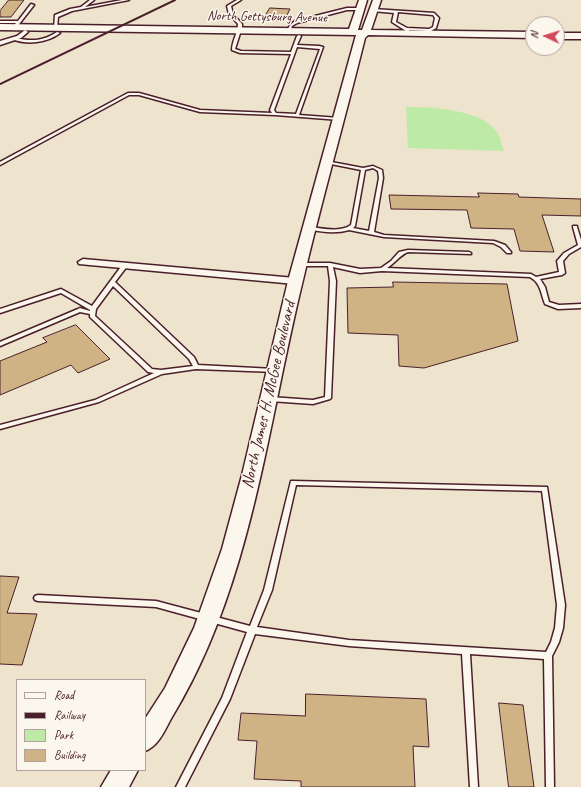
<!DOCTYPE html>
<html>
<head>
<meta charset="utf-8">
<style>
	body { margin:0 }
	#map { position:relative; width:581px; height:787px; overflow:hidden; background:#eee3cd; font-family:Caveat,sans-serif }
	canvas { display:block }
	.legend { position:absolute; left:16px; top:679px; width:130px; height:92px; box-sizing:border-box; background:#fbf7ec; border:1px solid #b4a19f; margin:0; padding:5px 7px; list-style:none; font-size:12px; color:#4a1f2b }
	.legend li { display:flex; align-items:center; gap:8px; height:20px }
	.legend b { width:20px; border:1px solid #b4a19f }
	.north { position:absolute; left:525px; top:16px; width:40px; height:40px; box-sizing:border-box; background:#fbf7ec; border:1px solid #b4a19f; border-radius:50%; rotate:274deg; font-size:11px; font-weight:700; line-height:16px; text-align:center; color:#4a1f2b }
	.north::after { content:''; display:block; margin:auto; width:14px; height:18px; background:#d1495b; clip-path:polygon(50% 0,100% 100%,50% 72%,0 100%) }
</style>
</head>
<body>
<div id="map">
<canvas width="581" height="787"></canvas>
<ul class="legend">
<li><b style="height:5px;background:#fbf7ec"></b>Road</li>
<li><b style="height:5px;background:#4a1f2b"></b>Railway</li>
<li><b style="height:11px;background:#beeaa7"></b>Park</li>
<li><b style="height:11px;background:#cfb384"></b>Building</li>
</ul>
<div class="north">N</div>
</div>
<script>
const g = document.querySelector('canvas').getContext('2d');
g.lineJoin = 'round';
function paint(path, color) { g.fillStyle = color; g.fill(path, 'evenodd'); }
function trace(path, color, width, dash) { g.strokeStyle = color; g.lineWidth = width; g.lineCap = dash ? 'butt' : 'round'; g.setLineDash(dash || []); g.stroke(path); }
function drawText(font, color, halo, rows, align = 'center') {
  g.font = font + ' Caveat,sans-serif'; g.lineWidth = 3; g.setLineDash([]); g.textBaseline = 'middle'; g.strokeStyle = halo; g.fillStyle = color; for (const [text, x, y, turn = 0] of rows) {
    g.save(); g.translate(x, y); g.rotate((+turn || 0) * Math.PI / 180); g.textAlign = isNaN(turn) ? turn : align; if (halo) g.strokeText(text, 0, 0); g.fillText(text, 0, 0); g.restore();
  }
}
paint(new Path2D(`
	M406,107c26,0 81,2 93,29 2,5 3,10 5,15l-96,-3z`), '#beeaa7');
const building = new Path2D(`
	M9,0h15l-13,17h-11v-6z
	M270,8l20,1 -6,12 -21,-1z
	M478,193l40,1 1,3 62,2v17l-39,-1 12,37 -34,-1 -6,-22 -43,-1 -4,-18 -76,-1 -2,-14 90,2z
	M393,282l114,2 11,57 -94,27 -25,-2 -1,-31 -50,-2 -1,-45 46,-1z
	M76,325l34,34 -32,14 -7,-8 -71,30v-34l47,-19 -4,-4z
	M0,576l19,1 -12,36 30,1 -15,51 -22,-1z
	M306,694l120,5 3,48 -16,-1 2,41h-114v-6l-47,-2 3,-38 -19,-1 3,-27 64,3z
	M499,703l24,2 11,82h-25z`);
paint(building, '#cfb384');
trace(building, '#4a1f2b', 1);
const lane = new Path2D(`
	M90,0h4l-9,7 37,-7h7l-57,11 -14,6 -1,11 -3,1 1,-14 15,-6 11,-2z
	M237,0h4l-10,6 2,8 9,10v3l-7,22 6,2 50,1 6,-16 2,-1 2,1 -4,9 22,1 4,1 -24,68 40,3h1v2l-65,-5 -75,-3 -61,-17h-10l-129,70v-3l128,-69h11l61,17 72,3 -2,-3 21,-56 -51,-1 -8,-3c0,-9 6,-17 6,-26l-9,-10 -2,-8zM297,47l23,2 -24,65 -20,-1 -2,-3z
	M31,4l3,1 -18,23 -3,-1 3,-4h-16v-2h18z
	M347,8h12l2,1 -2,1h-12l-50,13 -5,3 -2,6 -3,-1 3,-6 5,-4z
	M373,9l61,4 5,5 -3,10 -5,3 3,2 -1,1h-2l-3,-3 -19,-1v3l-2,1 -2,-1 1,-2 -14,-9 2,-9 -22,-2 -1,-1zM398,12l35,3 2,3 -2,9 -4,2 -22,-1 -11,-6z
	M57,32l3,1c-13,10 -33,12 -48,6l2,-1c17,3 28,4 43,-6z
	M326,161l37,7 10,-2 9,4 1,8 -9,54 10,3 110,6 11,4 6,7v1h-4l-6,-6 -8,-4 -109,-6 -35,-7c-13,4 -28,2 -42,-1v-2h2c13,1 30,6 42,-2l10,-55 -35,-7zM373,168l5,3 1,7 -10,53 -16,-3 2,-2 10,-56z
	M573,226h4v1l4,13v7l-12,7 -6,7 2,12 -3,2 -22,4 5,8 4,15 10,3 22,-1v4l-23,1 -13,-5c-4,-10 -4,-21 -15,-27l-148,-6 -22,2 -27,-6 3,14 -5,117 -1,1 -17,5 -43,-3 -3,-2 3,-2 43,3 12,-3 5,-116 -2,-15h-29l-2,-1v-2h33l30,6 21,-1 10,-7 8,-9 9,-2 61,2 2,1v1l-63,-2c-8,3 -13,11 -21,16l144,6 5,3 23,-5 -2,-11 7,-8 14,-8 -5,-18z
	M125,263l3,2 -13,17 79,75 4,8 76,4 2,1 1,1 -1,1 -80,-3 -34,5 -63,28 -99,27v-4l95,-25 59,-27 -6,-1 -58,-55v-3l-10,-2 -80,34v-4l78,-33 2,-1 10,3v-1l-29,-17 -61,20v-4l61,-20 31,17 31,-42zM113,286l76,73 4,7 -32,4 -9,-1 -57,-53 1,-7z
	M291,481h2l254,6 18,118 -2,23 -4,14 -7,14 2,131h-8l-2,-128 -74,-5 8,133h-8l-8,-133 -113,-8 -94,-12 -25,65 -45,88h-9l46,-89 25,-66 -91,-25 -118,-6 -3,-1 -1,-2 1,-2 3,-1 118,6 94,25 14,-36zM296,485l246,6 15,114 -2,23 -4,14 -5,10 -197,-12 -92,-13 15,-37z`);
const street = new Path2D(`
	M25,30l3,2 -7,6 -21,7v-4l17,-5z
	M83,259l212,19 5,3 -5,3 -216,-20 -1,-2z`);
const secondary = new Path2D(`
	M359,0h8l-9,30h4l11,-30h8l-10,30 162,2v6l-165,-3 -3,3c-20,81 -43,161 -62,242 -36,146 -51,306 -131,437 -7,12 -13,29 -27,34v-32l20,-31 29,-60 28,-79 20,-74 46,-194 68,-246 -356,-5v-6l349,5z
	M557,33h24v6h-24z
	M111,770h27l-9,17h-28z`);
trace(lane, '#4a1f2b', 3);
trace(street, '#4a1f2b', 3);
trace(secondary, '#4a1f2b', 3);
paint(lane, '#fbf7ec');
paint(street, '#fbf7ec');
paint(secondary, '#fbf7ec');
trace(new Path2D(`
	M0,84l175,-84`), '#4a1f2b', 2);
drawText('14px', '#4a1f2b', '#fbf7ec', [
	["North Gettysburg Avenue",267,17,1]
]);
drawText('17px', '#4a1f2b', '#fbf7ec', [
	["North James H. McGee Boulevard",269,395,-77]
]);
</script>
</body>
</html>
